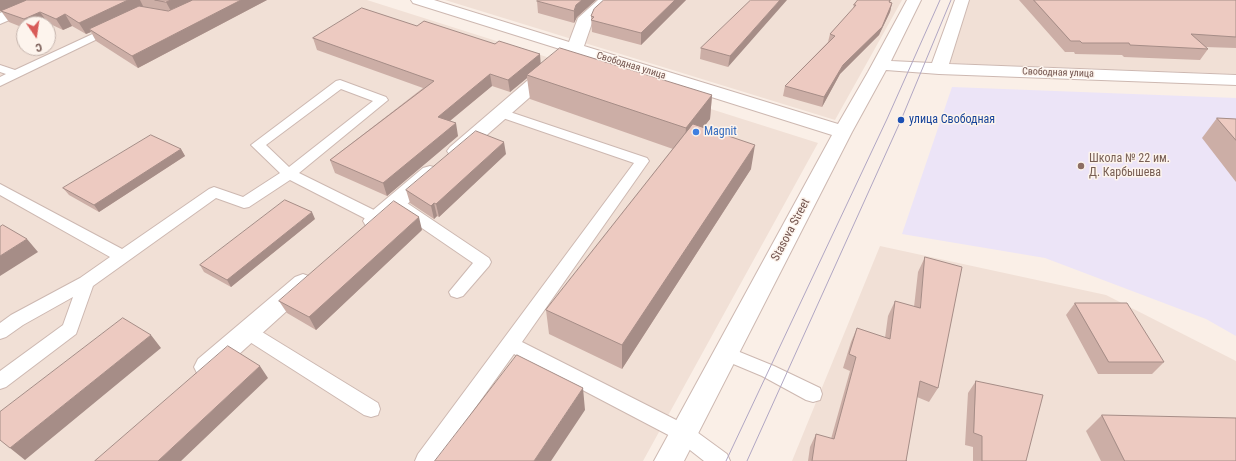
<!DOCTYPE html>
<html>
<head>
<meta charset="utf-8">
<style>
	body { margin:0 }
	#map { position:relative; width:1236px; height:461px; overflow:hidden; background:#faefe7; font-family:"Roboto Condensed",sans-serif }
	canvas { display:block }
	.north { position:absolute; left:16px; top:16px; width:40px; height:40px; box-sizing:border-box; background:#fdf4ed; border:1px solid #c5b4ad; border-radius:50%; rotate:167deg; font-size:11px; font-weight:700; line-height:16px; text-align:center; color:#72544e }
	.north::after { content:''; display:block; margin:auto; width:14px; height:18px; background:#d85b58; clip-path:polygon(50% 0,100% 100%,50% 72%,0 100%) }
</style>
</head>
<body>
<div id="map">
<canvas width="1236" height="461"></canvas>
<div class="north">С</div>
</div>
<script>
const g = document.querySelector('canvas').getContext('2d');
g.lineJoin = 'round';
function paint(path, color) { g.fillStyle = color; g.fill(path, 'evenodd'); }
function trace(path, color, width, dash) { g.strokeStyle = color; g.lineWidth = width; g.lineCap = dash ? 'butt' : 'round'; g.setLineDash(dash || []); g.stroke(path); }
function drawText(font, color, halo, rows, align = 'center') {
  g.font = font + ' "Roboto Condensed",sans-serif'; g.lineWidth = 3; g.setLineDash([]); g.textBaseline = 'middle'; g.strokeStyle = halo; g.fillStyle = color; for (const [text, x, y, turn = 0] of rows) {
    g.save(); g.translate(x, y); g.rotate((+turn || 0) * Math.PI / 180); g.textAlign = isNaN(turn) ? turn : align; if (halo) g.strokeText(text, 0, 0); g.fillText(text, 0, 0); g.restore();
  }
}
paint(new Path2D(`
	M0,0h367l451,143 -175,318h-643zM24,24h24v24h-24z
	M445,0h457l-67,120z
	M969,0h267v74l-290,-11z
	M880,246l226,49 130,66v100h-444z`), '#f1e0d6');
paint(new Path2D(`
	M952,87l284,11v238l-30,-17 -161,-61 -143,-24z`), '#ece4f7');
const lane = new Path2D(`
	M112,25l5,3 -1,2 -116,56v-9l6,-3 -6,-2v-7l15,5z
	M340,80l46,17 2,3 -89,73 83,41 2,4 -2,4 -5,1 -5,-1 -82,-42 -41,27 -5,1 -28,-10 -123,88 -17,48 -70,53 -6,2v-18l63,-46 10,-28 -50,28 -17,12 -6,2v-16l11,-8 69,-37 30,-21 -110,-62v-11l122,65 87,-60 5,-2 29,10 37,-24 -29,-28 85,-64zM341,89l32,12 -84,66 -23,-22z
	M501,109l146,49 2,3 -127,181 168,85 37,27 3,7h-26l-28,-22 -162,-85 -77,107h-22l3,-7 216,-291 -137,-47 -2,-3 2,-3z
	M402,202l5,1 82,55 2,4 -2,4 -26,30 -6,2 -6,-2 -2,-4 24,-29 -76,-52 -2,-4 2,-4z
	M248,325l6,2 124,76 2,6 -2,6 -7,2 -7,-2 -122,-78 -3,-5 3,-5z
	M725,346l49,20 46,22 2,6 -2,6 -7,2 -7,-2 -44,-24 -43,-18 -3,-5 3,-5z`);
const street = new Path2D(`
	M31,0h20l-2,3 -49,21v-11z
	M411,0h23l135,42 9,-24 20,-18h16l-21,20 -9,26 254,78 30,-52 39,-72h14l-30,61 41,2 23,-63h14l-20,64 287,11v10l-297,-11 -53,-4 -34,62 -168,329h-30l178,-326 -254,-80 -114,100 -7,2 -7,-2 -3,-4 3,-4 113,-97 -150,-47z
	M430,166l7,2 3,5 -3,5 -55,48 -8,3 -8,-3 -3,-5 3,-5 57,-48z
	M303,274l8,3 4,6 -4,6 -95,86 -9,3 -9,-3 -4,-8 4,-8 97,-82z`);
trace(lane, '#cdb8b1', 2);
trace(street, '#cdb8b1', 2);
paint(lane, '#fff');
paint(street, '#fff');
trace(new Path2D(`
	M726,461l161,-342 53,-119
	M747,461l154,-341 50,-120`), '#b0a6c3', 1);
paint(new Path2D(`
	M0,0h267l-129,68 -42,-27 -5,-9 -5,2 -14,-8 -9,4 -15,-7 -2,1h-22v4l-15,-6 -8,-11h-1z
	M538,0h58l-19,17 -3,6 -36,-10 -1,-12z
	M604,0h82l-45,45 -49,-13 -1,-16z
	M858,0h33l-1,2 2,1 -2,9 -11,23 -39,39 -18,33 -39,-11 2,-10 43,-44 2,-8 23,-25 1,-4z
	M1019,0h217v48l-31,-1 3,2 -8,11 -76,-3 -2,-2 -47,-1 -1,-2h-9z
	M747,5l-19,62 -28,-8 1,-11z
	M417,26l123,28v10l172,31 -2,24 -7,9 48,41 -129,200 -73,-35 -3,-24 127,-161 -143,-50 -3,-21 -17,14 -18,-6 -42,35 8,15 -71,60 -52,-23 -5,-13 93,-72 -106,-38 -4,-12z
	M1217,118l19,1v63l-34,-44z
	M181,149l4,7 -86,56 -30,-17 -6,-7z
	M506,154l-67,63 -2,-1 -3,3 -24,-16 -4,-13z
	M315,219l-84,68 -27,-15 -4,-7z
	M422,230l-106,100 -29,-17 -8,-12z
	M925,257l13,131 -9,14 -12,-5 -11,64h1h-99l2,-14 6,-13 15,5 19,-68 -7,-3 8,-26 6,-14 28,10 3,-22 7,-15 19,6 4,-35z
	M1075,303l89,59 -12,12h-54l-32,-59z
	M976,381l50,80h-53v-14l-8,-2 3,-52z
	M1102,415l134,46h-135l-15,-30z`), '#ccaea6');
paint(new Path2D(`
	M0,0h27l-27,11z
	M128,0h12l4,8 -55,21 2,3 -5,2 -7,-11z
	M171,0h28l-27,13 -6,-11z
	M241,0h26l-129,68 -6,-12z
	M582,0h14l-19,17 -3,6v-12l2,-6z
	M675,0h11l-45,45v-12z
	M780,0h7l-59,67 2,-11z
	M892,3l-2,9 -11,23 -39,39 -18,33 2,-10 19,-32z
	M40,12l8,11 -2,1h-19l-3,-5z
	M65,14l7,12 -9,4 -7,-11z
	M540,54l1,13 -14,8v3l-17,14 -2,-12z
	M490,74l2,12 -52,43 -2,-12z
	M712,95l-2,24 -26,33 2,-24z
	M456,123l2,13 -71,60 -4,-13z
	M504,142l2,12 -67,63 -3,-13z
	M755,145l-4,24 -129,200v-24z
	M181,149l4,7 -86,56 -5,-7z
	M434,203l3,13 -3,3 -3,-13z
	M312,212l3,7 -84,68 -4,-7z
	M419,217l3,13 -106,100 -7,-13z
	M27,239l11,13 -38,24v-20z
	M151,335l10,13 -136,112 -15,-12z
	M260,366l8,12 -87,83h-23z
	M583,388l2,22 -34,51h-17z`), '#a68d87');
const building = new Path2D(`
	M27,0h101l-49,23 -14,-9 -9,5 -16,-7 -16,7 -23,-8z
	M155,0h16l-5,2z
	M193,0h48l-109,56 -43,-27 50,-23 29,5z
	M538,0h44l-6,5 -2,6 -37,-10z
	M604,0h71l-34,33 -50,-13 3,-3 -3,-1 3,-7z
	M751,0h29l-50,56 -29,-8z
	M858,0h32l-1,2 3,1 -10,24 -39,38 -19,32 -39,-11 50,-50 -5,-2 26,-29h-2z
	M1034,0h202v37l-45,-3 17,15 -78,-4 -1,-2h-47l-2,-2h-9z
	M362,8l55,18 7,-5 71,23 4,-3 41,13 -32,26 -18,-6 -52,43 18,6 -73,60 -53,-23 104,-79 -121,-43z
	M560,48l152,47 -26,33 -159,-53z
	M1217,118l19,1v21z
	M693,124l62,21 -133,200 -76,-35z
	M476,131l28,11 -68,62 -2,-1 -3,3 -25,-16z
	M151,135l30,14 -87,56 -31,-17z
	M285,200l27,12 -85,68 -27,-15z
	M394,201l25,16 -110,100 -30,-16z
	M3,225l24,14 -27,17v-29z
	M925,257l37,10 -24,121 -18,-7 -14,80h1h-95l4,-27 18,5 22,-82 -7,-3 8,-26 33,11 5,-38 25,7z
	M1075,303h52l37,59h-55z
	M123,318l28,17 -141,113 -10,-8v-28z
	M228,346l32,20 -102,95h-63z
	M517,355l66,33 -49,73h-99z
	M976,381l67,14 -17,66h-44v-25l-8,-3z
	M1102,415l134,3v43h-111z`);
paint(building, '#edcac1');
trace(building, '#a68d87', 1);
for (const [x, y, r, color] of [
	[901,120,4,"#1a4fb4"],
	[696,132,4,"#3f7fe0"],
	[1081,166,4,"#8d6e63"]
]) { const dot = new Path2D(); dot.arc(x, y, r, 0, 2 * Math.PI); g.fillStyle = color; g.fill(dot); trace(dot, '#fdf4ed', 1.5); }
drawText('10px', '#72544e', '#fdf4ed', [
	["Свободная улица",631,66,17],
	["Свободная улица",1058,73,2]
]);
drawText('12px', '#164399', '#fdf4ed', [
	["улица Свободная",909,120]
], 'left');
drawText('12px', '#366cbe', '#fdf4ed', [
	["Magnit",704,132]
], 'left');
drawText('12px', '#785e54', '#fdf4ed', [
	["Школа № 22 им.",1089,159],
	["Д. Карбышева",1089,173]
], 'left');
drawText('12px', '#72544e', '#fdf4ed', [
	["Stasova Street",791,230,-62]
]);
</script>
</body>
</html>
